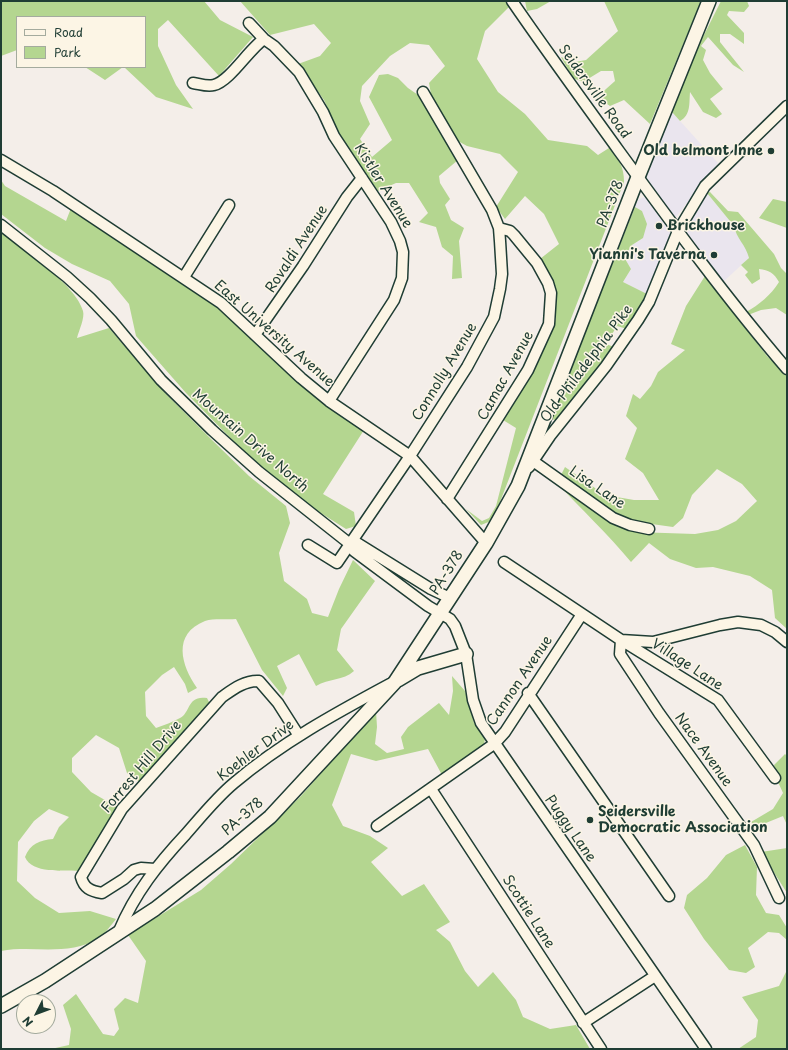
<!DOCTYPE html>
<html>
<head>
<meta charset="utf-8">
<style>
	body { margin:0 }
	#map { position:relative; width:788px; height:1050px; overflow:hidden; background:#f4eee9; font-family:"Playpen Sans",sans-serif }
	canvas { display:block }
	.frame { position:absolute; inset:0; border:2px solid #1f3d34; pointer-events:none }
	.legend { position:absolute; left:16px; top:16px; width:130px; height:52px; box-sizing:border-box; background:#fcf5e5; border:1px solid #a4ab9e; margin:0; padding:5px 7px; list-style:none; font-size:12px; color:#1f3d34 }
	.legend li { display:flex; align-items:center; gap:8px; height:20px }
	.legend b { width:20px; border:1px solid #a4ab9e }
	.north { position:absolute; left:16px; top:994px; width:40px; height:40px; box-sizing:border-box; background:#fcf5e5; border:1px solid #a4ab9e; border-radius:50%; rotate:228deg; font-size:11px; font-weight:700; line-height:16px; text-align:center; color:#1f3d34 }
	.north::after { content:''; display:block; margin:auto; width:14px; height:18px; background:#1f3d34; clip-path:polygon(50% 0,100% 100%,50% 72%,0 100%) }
</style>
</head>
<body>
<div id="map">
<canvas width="788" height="1050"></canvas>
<div class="frame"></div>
<ul class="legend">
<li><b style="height:5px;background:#fcf5e5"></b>Road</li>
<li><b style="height:11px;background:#b4d690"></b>Park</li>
</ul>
<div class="north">N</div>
</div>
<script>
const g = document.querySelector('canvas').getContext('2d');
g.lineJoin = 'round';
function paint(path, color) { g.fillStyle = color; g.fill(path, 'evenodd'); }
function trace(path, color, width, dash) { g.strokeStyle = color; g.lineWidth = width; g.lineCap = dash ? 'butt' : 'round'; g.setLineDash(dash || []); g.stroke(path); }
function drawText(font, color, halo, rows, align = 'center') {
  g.font = font + ' "Playpen Sans",sans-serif'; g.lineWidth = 3; g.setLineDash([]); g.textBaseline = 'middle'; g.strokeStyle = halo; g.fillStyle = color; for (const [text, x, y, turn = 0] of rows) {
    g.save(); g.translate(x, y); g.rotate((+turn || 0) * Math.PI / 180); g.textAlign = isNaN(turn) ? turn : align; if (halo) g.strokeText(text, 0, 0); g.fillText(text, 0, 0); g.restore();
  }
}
paint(new Path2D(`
	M672,112l46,51 -42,54 -4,-2 -22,-28 -3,-7v-4z
	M707,193l27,33 1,5 12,17 2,10 -27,25 -34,-43 -3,-12z
	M644,197l5,3 23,29v3l-25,62 -24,-12 8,-13 -7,-12 8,-12 11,-7 -1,-27 -7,-4 3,-7z`), '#eae5ee');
paint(new Path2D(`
	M1,1h203l16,19 33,17 -34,39 -51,-56 -10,9v17l18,39 17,24 -37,-12 -32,-30h21v-50h-128v33l-16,6z
	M240,1h265l4,6 -24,24 -8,28 21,33 27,22 23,26 39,6 11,9 11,-7c10,11 15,19 15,34l-126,325 -7,14 -10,4 -15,-16 16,12 7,-3 7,-12 20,-78 -13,-8 8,-18 21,-34 24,-49 -2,-33 -14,-27 19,-15 -15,-30 -19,-18 -20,23 -9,-12 22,-35 -18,-18 -33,-8 -9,-5 -27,-47 -2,-11 16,-17 -16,-21 -19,-2 -20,13 -28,30 -2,15 10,23 -10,15 12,18 20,-17 -23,-43 10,-22 9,-1 10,4 10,10 13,9 37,63 -19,16 1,7 10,16 -5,6 6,15 13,8 -5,13 3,37 -10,1 1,-23 -11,-9 -6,-20 -17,-5 9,-9 -19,-30h-13l-18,8 -36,-52 -18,-39 -26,-36 22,-8 11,-13 -17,-19 -44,11z
	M525,1h26l-14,8 -10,2z
	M604,1h97l-51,123 -26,-24 -14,6 -13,-9 18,-16 -2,-10h-12l-18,11 -10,-4 -12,-21 14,5 11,-2 32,-29z
	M721,1h26l2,5 -5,6 -15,-1 -2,4 17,18v11l-14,-10h-10v8l24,30 -11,-7 -25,-28 -7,9 5,4 -3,10 7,13 13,16 -13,10 12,15 -6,4 -13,-6 -13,-20c-1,11 1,23 -10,29l-8,-9 28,-69z
	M85,67h38l-18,13z
	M1,180l4,6 61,35 5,-13 107,70 43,32 99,91 44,29 -41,64 31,18 2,14 -10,3 -41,-26 -47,-37 -72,-73 -50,-57 -7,-32 -19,-23 -38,-17 -27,-16 -44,-34z
	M710,192l18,19 10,1 36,42 7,14 6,6v41l-11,-7 -15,2 -13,5 -2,-3c13,-7 25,-17 33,-30 -5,-9 -10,-12 -20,-13l1,10 -8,5 -7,-9 3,-3 -7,-7 8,-7c-3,-13 -13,-20 -15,-32l-27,-33z
	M773,199l14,3v26l-28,-10z
	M635,207l7,4 5,13 -4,14 -11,7 -8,12 7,12 -8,13 24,12 -20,35 -10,-3 -11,18 8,3 -55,70 -3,3 -5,-1z
	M1,233c21,15 76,53 82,78 2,7 -4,19 -6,27l32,-10 57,66 46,46 37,36 37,30 4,17 -11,30 5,28 23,18 5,14 16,4 11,-28 14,-29 22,21 -34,48 -4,21 17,21c-11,10 -25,7 -38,15l-17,-32 -22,12 10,22 -4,8 -21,-26 -26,-51c-9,1 -22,-1 -31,2 -33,13 -24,44 -8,67l-9,5 -3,-9 -11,-17 -12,8 -17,17 1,24 10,12c8,-3 17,-6 24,-10 11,-6 7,-23 27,-20l3,6 -71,78 -12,-9 -8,-25 -23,-13 -24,23v14l19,20 26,15 -38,64c-16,-1 -47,3 -54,-14 5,-13 15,-17 28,-18l6,-12 10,-10 -20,-8 -15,12 -16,21 -1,39 18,17 24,15 31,-2 26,8c-5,6 -11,15 -17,19 -31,19 -66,7 -98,13z
	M705,276l62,80 20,20v253l-12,-11 -3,-28 -22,-14 -37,-9 -17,1 -26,-9 -21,-16 -18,19c-23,-28 -50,-53 -75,-80l59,42 20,8 60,2 23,-4 18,-9 21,-20 -15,-17 -25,-15 -25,26 -9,23 -10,9 -43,-6 -19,-10 -50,-36 4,-8 40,28 29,5h25l-16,-27 -18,-14 12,-31 -11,-12 7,-22 7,5 11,-13 7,-14 27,-22 -14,-6 15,-38z
	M452,676l13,15 9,32 11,15 -1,7 -42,30 -14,-26 -52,12 -25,-7 -19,51 11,21 27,10 18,12 -17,14 31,34 22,-12 26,38 -14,8 14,12 15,29 13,16 15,-15 23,28 7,17 27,12 26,-4 14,24h-539l18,-4 2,-16 -8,-24 13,-11 27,40 11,2 5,-7 -5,-20 11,-11 13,5 8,-42 -18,-26 73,-45 30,-26 70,-68 75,-85 1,16 -2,17 12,9 17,-4 -3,-12 7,-10 31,-24 10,12 4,-24z
	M785,754l2,2v69l-4,-9 -27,11 -5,-5 22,-13 10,-16 -5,-11 -4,-17z
	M745,845l12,22 -1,28 10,18 13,2 8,13v12l-8,-7 -11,-1 -20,16 7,19 -9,6 -17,-3 -25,-31 -20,-31 3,-13 20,-17 19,-23z
	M787,848v45l-26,-41z
	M787,970v79h-49l18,-12 2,-17 -16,-23 37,-11z`), '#b4d690');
const minor = new Path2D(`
	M512,1c35,51 71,100 107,150 54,74 108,148 168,218
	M249,23l15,16 10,7 25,26 24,40 11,24 57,86 9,19 3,11 -1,26 -8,22 -65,101
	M193,83c7,1 14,4 21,2 16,-4 35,-36 50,-46
	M1,160l52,31 168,112 80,75 28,23 81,55 76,87
	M1,225l66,52 23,21 21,22 50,60 51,50 47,42 91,72 4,7 74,55 22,13 5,7 11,28 7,46 8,23 225,326
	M184,277l45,-72
	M255,335l48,-69 44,-69 15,-19
	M533,461l80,57 17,7 19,4
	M529,467l21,-31 56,-70 32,-46 11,-18 29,-71 27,-45 82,-80
	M447,499l81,-129 21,-46 2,-31 -3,-10 -11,-20 -23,-28 -4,-4 -11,-3
	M350,544l7,-1 74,46 19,9
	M308,545l29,18 73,-107 57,-89 27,-50 6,-28 2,-15 -2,-33 -1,-13 -7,-18 -69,-118
	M504,562l117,78 32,2 67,-17 18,-3 23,3 14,7 12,10
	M528,693l141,203
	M775,778l-57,-78 -97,-60 -1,14 39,59 95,132 25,53
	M431,789l170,260
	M377,826l117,-82 11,-12 77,-118
	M155,869l-14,-1 -7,2 -10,9 -22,14c-12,-2 -18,-5 -21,-16l41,-68 100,-112c10,-7 23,-17 37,-16l19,22 21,33
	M119,931c16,-38 39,-67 67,-97 15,-17 30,-36 48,-51 47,-40 102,-70 156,-99
	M583,1023l72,-47`);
const major = new Path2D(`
	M398,680l20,-12 48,-14
	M1,1006l44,-25 110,-72 73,-57 42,-35 125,-135 91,-139 32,-57 120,-309 71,-176`);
trace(minor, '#1f3d34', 13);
trace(major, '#1f3d34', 16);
trace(minor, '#fcf5e5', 10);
trace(major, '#fcf5e5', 13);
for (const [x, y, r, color] of [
	[771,151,4,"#1f3d34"],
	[659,226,4,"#1f3d34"],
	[714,255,4,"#1f3d34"],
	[590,820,4,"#1f3d34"]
]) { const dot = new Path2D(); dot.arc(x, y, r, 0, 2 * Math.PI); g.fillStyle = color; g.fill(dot); trace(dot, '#fcf5e5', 1.5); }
drawText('14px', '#1f3d34', '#fcf5e5', [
	["Seidersville Road",594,92,54],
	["Kistler Avenue",383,186,58],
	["PA-378",611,204,-69],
	["Rovaldi Avenue",297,249,-57],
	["East University Avenue",274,334,41],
	["Old Philadelphia Pike",587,364,-53],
	["Connolly Avenue",445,372,-59],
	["Camac Avenue",506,376,-61],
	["Mountain Drive North",250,441,41],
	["Lisa Lane",597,488,34],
	["PA-378",447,573,-58],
	["Village Lane",687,665,33],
	["Cannon Avenue",520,681,-56],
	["Nace Avenue",703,750,54],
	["Koehler Drive",256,751,-37],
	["Forrest Hill Drive",142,767,-50],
	["PA-378",243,817,-41],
	["Puggy Lane",570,829,55],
	["Scottie Lane",528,912,57]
]);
drawText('bold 14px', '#1f3d34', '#fcf5e5', [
	["Old belmont Inne",763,151],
	["Brickhouse",667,226,"left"],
	["Yianni's Taverna",706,255],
	["Seidersville",598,812,"left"],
	["Democratic Association",598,828,"left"]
], 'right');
</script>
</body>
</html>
